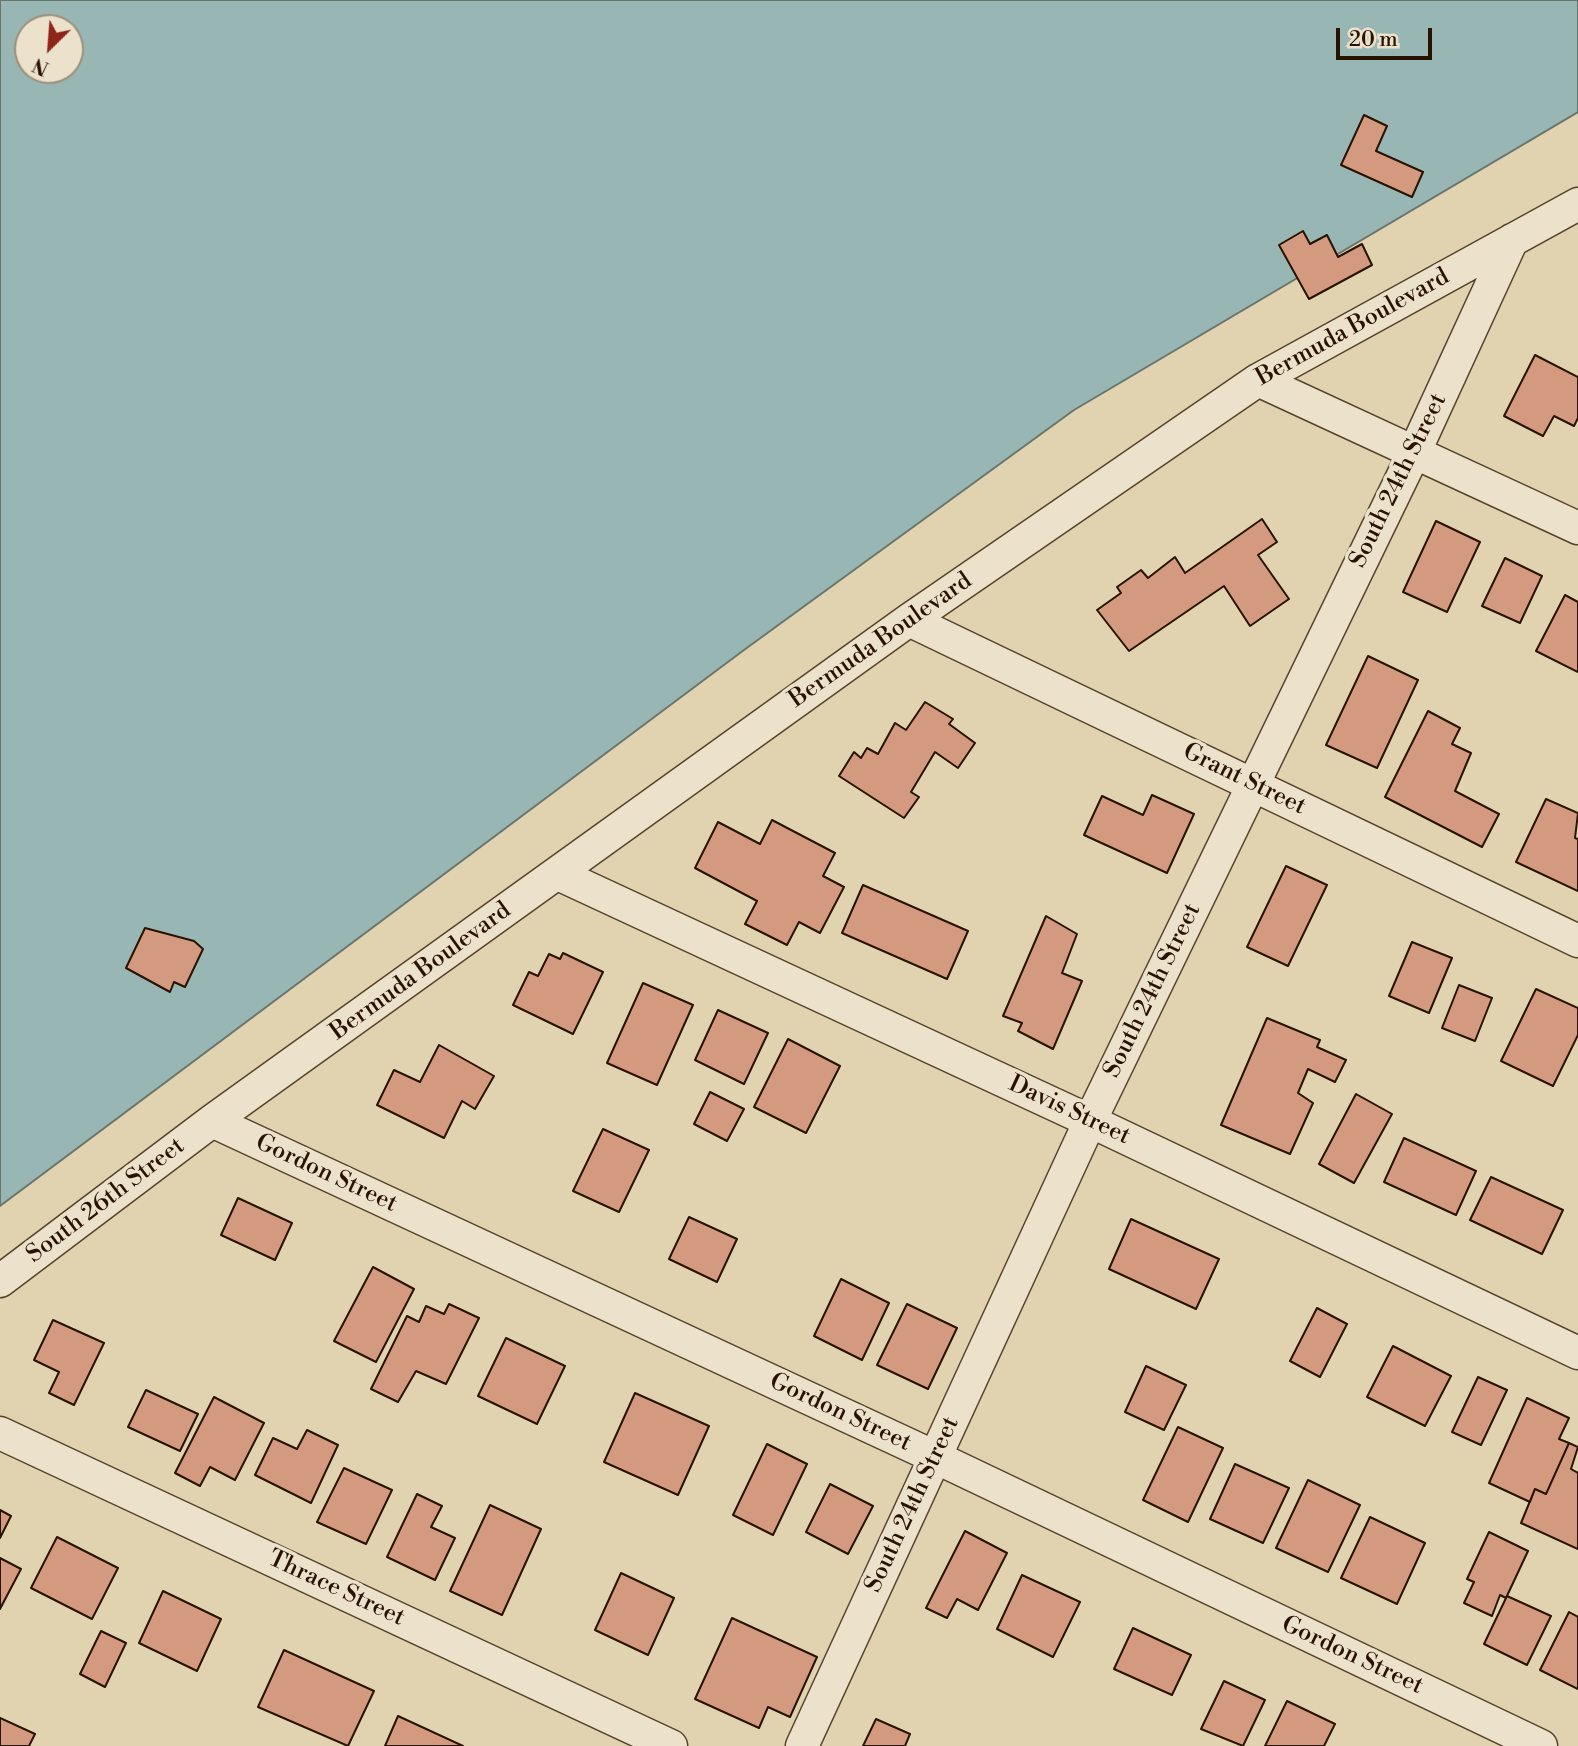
<!DOCTYPE html>
<html>
<head>
<meta charset="utf-8">
<style>
	body { margin:0 }
	#map { position:relative; width:1578px; height:1746px; overflow:hidden; background:#e1d3b0; font-family:"Libre Bodoni",serif }
	canvas { display:block }
	.north { position:absolute; left:14px; top:14px; width:70px; height:70px; box-sizing:border-box; background:#ece2cc; border:2px solid #9e8f7b; border-radius:50%; rotate:205deg; font-size:19px; font-weight:700; line-height:28px; text-align:center; color:#281301 }
	.north::after { content:''; display:block; margin:auto; width:24px; height:32px; background:#8f2418; clip-path:polygon(50% 0,100% 100%,50% 72%,0 100%) }
	.scale { position:absolute; left:1336px; top:28px; width:96px; height:32px; box-sizing:border-box; border:4px solid #281301; border-top:0; padding-left:9px; font-size:21px; line-height:24px; white-space:nowrap; color:#281301; -webkit-text-stroke:5px #ece2cc; paint-order:stroke }
</style>
</head>
<body>
<div id="map">
<canvas width="1578" height="1746"></canvas>
<div class="north">N</div>
<div class="scale">20 m</div>
</div>
<script>
const g = document.querySelector('canvas').getContext('2d');
g.lineJoin = 'round';
function paint(path, color) { g.fillStyle = color; g.fill(path, 'evenodd'); }
function trace(path, color, width, dash) { g.strokeStyle = color; g.lineWidth = width; g.lineCap = dash ? 'butt' : 'round'; g.setLineDash(dash || []); g.stroke(path); }
function drawText(font, color, halo, rows, align = 'center') {
  g.font = font + ' "Libre Bodoni",serif'; g.lineWidth = 7; g.setLineDash([]); g.textBaseline = 'middle'; g.strokeStyle = halo; g.fillStyle = color; for (const [text, x, y, turn = 0] of rows) {
    g.save(); g.translate(x, y); g.rotate((+turn || 0) * Math.PI / 180); g.textAlign = isNaN(turn) ? turn : align; if (halo) g.strokeText(text, 0, 0); g.fillText(text, 0, 0); g.restore();
  }
}
const water = new Path2D(`
	M0,0h1578v112l-504,298 -330,240 -744,556zM28,28h42v42h-42z`);
paint(water, '#97b6b4');
trace(water, '#6b756c', 2);
const building = new Path2D(`
	M1364,115l23,11 -11,25 47,21 -11,25 -71,-32z
	M1303,231l7,13 17,-9 11,22 24,-13 10,21 -63,34 -30,-54z
	M1535,355l43,22v41l-4,8 -20,-10 -11,20 -39,-20z
	M1262,519l15,23 -19,13 31,44 -39,27 -26,-40 -95,65 -32,-41 24,-17 -4,-6 24,-17 7,8 27,-21 10,16z
	M1436,521l44,21 -33,70 -44,-20z
	M1505,558l37,18 -22,47 -38,-17z
	M1565,595l13,7v70l-42,-21z
	M1368,656l50,24 -41,88 -51,-23z
	M925,702l28,17 -4,5 26,19 -17,25 -23,-16 -24,40 8,5 -15,21 -65,-42 15,-24 7,6 6,-10 11,6 17,-31 11,7z
	M1428,711l32,17 -8,16 19,9 -16,38 44,23 -17,33 -97,-50z
	M1152,795l42,19 -27,59 -83,-38 18,-39 41,19z
	M1546,799l32,14 -3,25 3,1v52l-62,-29z
	M772,820l63,33 -12,23 21,11 -24,46 -21,-11 -12,23 -42,-21 12,-23 -62,-33 23,-46 42,22z
	M1286,866l41,19 -39,81 -41,-19z
	M863,885l105,46 -21,48 -105,-46z
	M1046,916l31,18 -15,39 20,8 -29,68 -35,-18 4,-8 -19,-7z
	M145,928l49,13 9,8 -18,38 -11,-5 -4,10 -44,-24z
	M1412,942l40,16 -23,55 -40,-17z
	M563,953l40,19 -30,62 -60,-29 16,-33 9,4 11,-22 11,5z
	M643,983l50,22 -36,80 -50,-22z
	M1459,985l33,13 -17,43 -33,-13z
	M1536,989l42,19v27l-25,51 -52,-25z
	M718,1010l50,23 -24,51 -49,-24z
	M1267,1018l53,22 -3,7 29,13 -11,22 -27,-13 -10,24 15,10 -23,51 -69,-29z
	M788,1039l52,27 -34,67 -52,-26z
	M439,1045l55,31 -19,33 -13,-8 -18,37 -67,-33 17,-35 26,12z
	M710,1092l34,17 -17,32 -33,-17z
	M1356,1094l36,20 -38,69 -35,-19z
	M603,1129l46,21 -30,62 -46,-21z
	M1404,1138l72,33 -20,44 -72,-33z
	M1491,1177l72,33 -21,44 -72,-34z
	M238,1198l54,25 -17,37 -54,-25z
	M689,1217l48,22 -20,43 -48,-23z
	M1131,1219l88,40 -23,50 -87,-40z
	M373,1267l41,22 -38,73 -42,-21z
	M841,1279l48,24 -27,57 -48,-24z
	M449,1304l30,14 -33,66 -30,-13 -18,31 -27,-13 36,-73 12,6 7,-16 18,8z
	M907,1304l50,24 -29,61 -51,-24z
	M1317,1308l30,16 -27,53 -30,-16z
	M53,1320l51,23 -30,62 -25,-12 10,-21 -25,-12z
	M506,1338l59,28 -28,58 -59,-28z
	M1393,1346l58,30 -26,50 -58,-29z
	M1146,1366l40,19 -22,45 -39,-18z
	M1478,1377l29,13 -26,55 -29,-13z
	M146,1390l52,24 -18,37 -52,-24z
	M635,1393l74,33 -31,69 -74,-33z
	M214,1397l50,26 -29,57 -25,-13 -10,19 -25,-13z
	M1527,1398l42,20 -10,21 10,4 -23,51 -11,-5 -5,13 -41,-19z
	M1178,1427l45,21 -35,74 -45,-22z
	M307,1430l31,15 -27,58 -56,-28 18,-37 24,11z
	M1569,1443l9,4 -7,22 7,4v76l-57,-26 14,-34 11,5z
	M767,1444l40,20 -34,71 -40,-20z
	M1235,1464l54,24 -26,55 -53,-24z
	M344,1468l48,22 -26,54 -49,-22z
	M1308,1480l52,25 -32,67 -52,-24z
	M830,1484l43,22 -25,48 -42,-22z
	M417,1494l25,12 -11,21 24,11 -20,42 -48,-23z
	M490,1505l51,24 -39,86 -52,-24z
	M0,1510l11,6 -11,22z
	M1370,1517l55,26 -28,61 -56,-26z
	M965,1531l42,22 -29,57 -21,-11 -10,19 -21,-10z
	M1489,1532l39,19 -22,47 -6,-3 -8,21 -28,-13 10,-21 -7,-3z
	M57,1537l61,31 -26,51 -61,-31z
	M0,1558l21,11 -21,40z
	M621,1573l53,25 -26,57 -53,-25z
	M1022,1575l58,27 -27,55 -56,-28z
	M163,1591l58,28 -24,52 -58,-28z
	M1507,1596l44,20 -24,49 -43,-21z
	M1569,1612l9,5v72l-38,-19z
	M732,1618l85,39 -27,60 -22,-10 -9,21 -64,-29z
	M1133,1628l58,27 -19,40 -58,-26z
	M101,1631l25,12 -21,44 -25,-13z
	M284,1650l90,41 -26,55 -90,-39z
	M1224,1681l41,19 -22,46 -42,-17z
	M1287,1701l48,23 -11,22h-59z
	M398,1716l65,30h-78z
	M0,1718l35,16 -6,12h-29z
	M876,1719l34,15 -5,12h-42z`);
paint(building, '#d49a80');
trace(building, '#281301', 2);
const minor = new Path2D(`
	M1258,380l320,148
	M909,620l669,321
	M558,874l532,247 488,232
	M212,1121l723,336 606,289
	M0,1281l212,-160 697,-501 349,-240 320,-176
	M0,1433l671,313
	M802,1746l288,-625 325,-670 97,-211`);
trace(minor, '#56432d', 35);
trace(minor, '#ece2cc', 32);
drawText('24px', '#281301', '#ece2cc', [
	["Bermuda Boulevard",1353,328,-29],
	["South 24th Street",1399,481,-64],
	["Bermuda Boulevard",881,641,-35],
	["Grant Street",1244,780,26],
	["Bermuda Boulevard",421,972,-36],
	["South 24th Street",1153,991,-64],
	["Davis Street",1069,1111,25],
	["Gordon Street",326,1174,25],
	["South 26th Street",106,1201,-37],
	["Gordon Street",840,1413,25],
	["South 24th Street",913,1505,-65],
	["Thrace Street",336,1589,25],
	["Gordon Street",1352,1656,25]
]);
</script>
</body>
</html>
